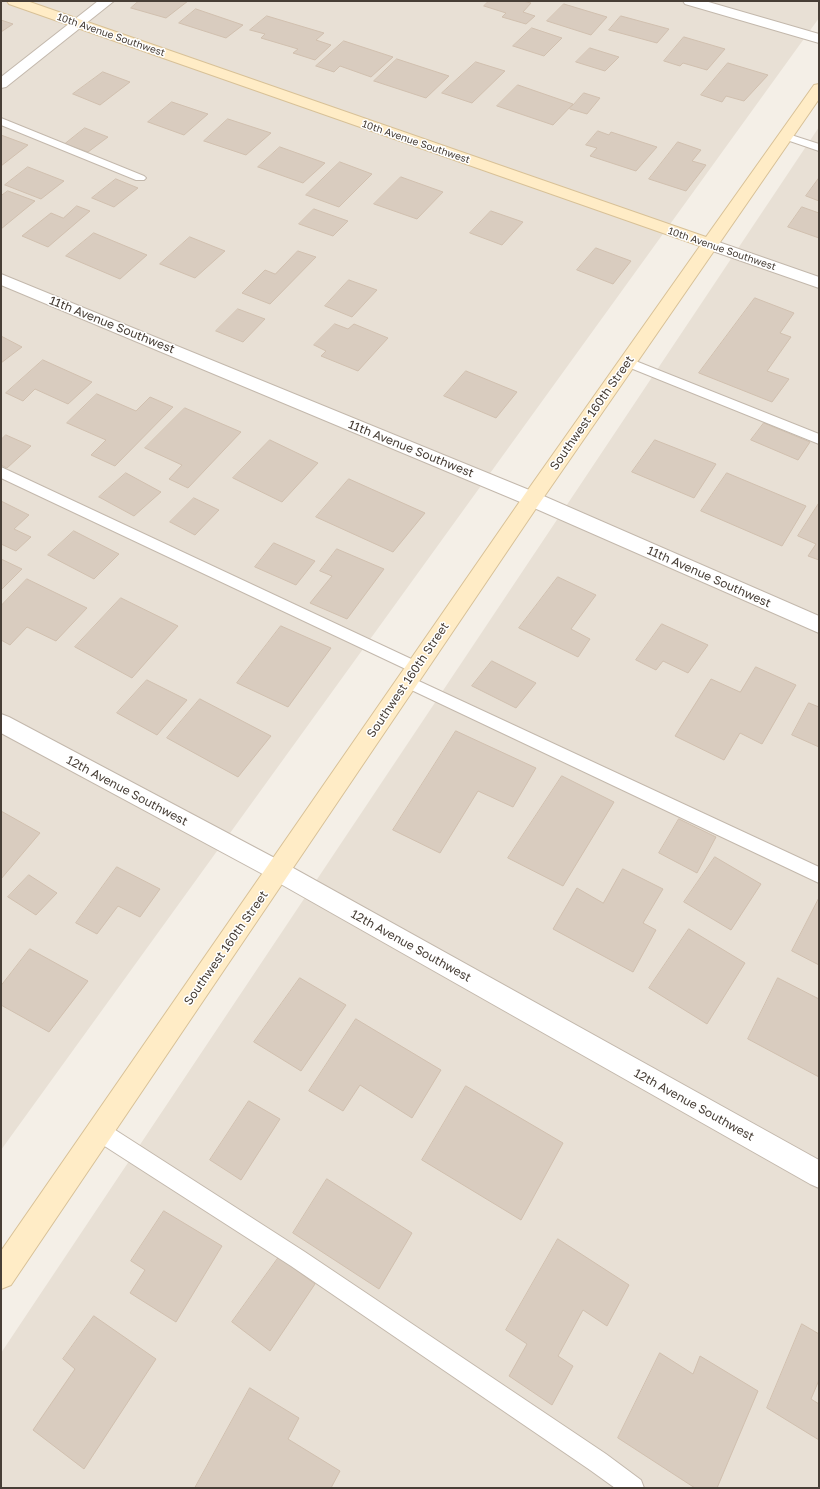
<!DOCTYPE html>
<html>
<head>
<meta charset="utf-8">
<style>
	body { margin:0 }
	#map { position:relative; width:820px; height:1489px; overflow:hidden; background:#f4efe7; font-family:"Golos Text",sans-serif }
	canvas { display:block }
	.frame { position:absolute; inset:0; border:2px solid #473e36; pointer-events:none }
</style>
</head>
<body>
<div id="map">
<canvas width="820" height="1489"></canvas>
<div class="frame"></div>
</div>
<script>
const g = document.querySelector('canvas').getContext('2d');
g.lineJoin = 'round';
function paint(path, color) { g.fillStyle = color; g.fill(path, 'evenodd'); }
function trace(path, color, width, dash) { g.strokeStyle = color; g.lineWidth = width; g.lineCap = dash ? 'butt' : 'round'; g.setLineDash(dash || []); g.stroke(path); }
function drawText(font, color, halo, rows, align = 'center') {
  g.font = font + ' "Golos Text",sans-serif'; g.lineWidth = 3; g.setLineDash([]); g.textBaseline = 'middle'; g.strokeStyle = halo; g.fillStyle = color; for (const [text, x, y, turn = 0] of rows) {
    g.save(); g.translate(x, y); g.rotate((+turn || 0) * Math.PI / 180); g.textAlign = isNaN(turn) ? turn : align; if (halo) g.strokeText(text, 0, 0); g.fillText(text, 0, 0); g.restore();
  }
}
paint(new Path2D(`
	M1,1h818v17l-818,1132z
	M819,127v1361h-818v-135z`), '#e8e0d5');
const building = new Path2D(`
	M139,1h49l-22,17 -35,-10z
	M489,1h34l8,2 -8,9 12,4 -9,8 -24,-7 4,-4 -22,-7z
	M564,4l43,13 -16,18 -44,-14z
	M196,9l47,16 -17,13 -47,-15z
	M267,16l57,17 -8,7 15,5 -16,15 -22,-7 5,-4 -37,-11 4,-4 -15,-4z
	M621,16l48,13 -12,14 -48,-13z
	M1,20l12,4 -12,8z
	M532,28l30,10 -18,18 -31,-10z
	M684,37l41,12 -18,21 -24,-7 -3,3 -16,-5z
	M344,41l49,16 -22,20 -31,-11 -6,6 -18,-6z
	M590,48l29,9 -14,14 -29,-9z
	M397,59l52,17 -23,22 -52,-17z
	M476,62l29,9 -33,32 -30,-10z
	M728,63l40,12 -24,26 -18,-5 -4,6 -21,-7z
	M103,72l27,10 -30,23 -27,-11z
	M518,85l55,19 -20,21 -56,-19z
	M584,93l16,5 -13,16 -17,-5z
	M172,102l36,12 -24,21 -36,-13z
	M228,119l43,14 -25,22 -42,-14z
	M85,128l23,9 -20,15 -23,-8z
	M598,131l11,4 2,-3 46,15 -21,24 -46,-15 7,-8 -11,-3z
	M1,135l27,10 -27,21z
	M678,142l23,8 -9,11 14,4 -20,26 -37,-12z
	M280,147l45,16 -22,20 -45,-16z
	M340,162l32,12 -33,33 -33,-12z
	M28,167l36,14 -23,18 -36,-14z
	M401,177l42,15 -26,27 -43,-15z
	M819,178v23l-13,-5z
	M116,179l22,9 -24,19 -22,-9z
	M8,191l27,10 -34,28v-33z
	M77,206l13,5 -42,36 -26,-11 29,-23 12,5z
	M802,207l17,6v25l-31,-11z
	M314,209l34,12 -15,15 -34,-12z
	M491,211l32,11 -21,23 -32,-12z
	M94,233l53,22 -27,24 -54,-23z
	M190,237l35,14 -30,27 -35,-14z
	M596,248l35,13 -18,23 -36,-14z
	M298,251l18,6 -46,47 -28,-11 23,-23 10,4z
	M349,280l28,10 -25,27 -27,-11z
	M755,298l39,15 -14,20 11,4 -24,34 22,8 -17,23 -73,-29z
	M238,309l27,10 -22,23 -27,-11z
	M335,324l13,5 6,-5 34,14 -30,33 -37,-15 5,-5 -12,-6z
	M1,336l21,11 -21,16z
	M43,360l49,22 -24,22 -33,-15 -12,12 -17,-8z
	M466,371l51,21 -21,26 -52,-22z
	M97,394l39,17 14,-14 23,10 -58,59 -24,-11 15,-15 -39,-17z
	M185,408l56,24 -53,56 -19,-9 13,-14 -37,-17z
	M764,423l46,19 -12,18 -47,-20z
	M6,435l25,11 -24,22 -6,-3v-25z
	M270,440l48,23 -36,39 -49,-24z
	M655,440l61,24 -22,34 -62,-26z
	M126,473l35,19 -27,24 -35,-19z
	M727,473l79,33 -24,40 -81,-35z
	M349,479l76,34 -32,39 -77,-35z
	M194,498l25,12 -24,25 -25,-13z
	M1,501l28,14 -15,14 17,8 -15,14 -15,-7z
	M819,503v57l-11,-4 8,-12 -18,-8z
	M74,531l45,23 -25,25 -46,-24z
	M274,543l41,18 -19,24 -41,-18z
	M337,549l47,20 -37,50 -37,-16 22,-27 -12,-5z
	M1,559l21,10 -21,21z
	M558,577l38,18 -25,34 19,10 -12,18 -59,-29z
	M27,579l60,29 -31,33 -29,-14 -17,18 -9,-5v-34z
	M121,598l57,28 -46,52 -57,-31z
	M662,624l46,21 -20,28 -25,-12 -7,9 -20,-10z
	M281,626l50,22 -43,59 -51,-24z
	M492,661l44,22 -20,25 -44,-22z
	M756,667l40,18 -34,59 -22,-11 -16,27 -49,-24 36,-57 29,13z
	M147,680l40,20 -30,35 -40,-22z
	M200,699l71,37 -33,41 -71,-39z
	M809,703l10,4v40l-27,-12z
	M456,731l80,37 -23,39 -35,-16 -38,62 -47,-23z
	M562,776l52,26 -51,84 -55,-28z
	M1,811l39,22 -39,46z
	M679,819l37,18 -19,36 -38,-20z
	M715,857l46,27 -30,46 -47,-28z
	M117,867l43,22 -20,28 -22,-11 -21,28 -21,-11z
	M623,869l40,20 -20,34 13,7 -23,42 -80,-43 24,-41 26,15z
	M29,875l28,18 -21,22 -28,-18z
	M819,898v67l-27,-14z
	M689,929l56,34 -38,61 -58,-36z
	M30,949l58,32 -39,51 -48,-27v-19z
	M300,978l46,27 -45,66 -47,-29z
	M778,978l41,21v78l-71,-38z
	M356,1019l85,51 -29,48 -52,-33 -17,26 -34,-20z
	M466,1086l97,57 -42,77 -99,-60z
	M249,1101l31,18 -39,61 -31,-20z
	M327,1179l85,54 -33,56 -86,-56z
	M164,1211l58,35 -46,76 -46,-29 15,-23 -14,-9z
	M558,1239l71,46 -22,41 -24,-16 -25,46 15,10 -21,39 -43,-29 18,-32 -21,-14z
	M279,1257l36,27 -45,67 -38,-29z
	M94,1316l62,43 -72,110 -51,-39 42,-61 -12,-10z
	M802,1324l17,10v46l-8,19 8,5v36l-52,-32z
	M660,1353l33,21 7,-18 58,35 -41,97h-22l-77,-50z
	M250,1388l49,30 -11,21 52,32 -9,17h-136z`);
paint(building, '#d9ccbf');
trace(building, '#d1c0af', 1);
const lane = new Path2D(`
	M1,118l143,58 2,2 -2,2h-8l-135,-55z
	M785,133l34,11v7l-38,-13 -2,-2 2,-2z
	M628,358l191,76v10l-196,-79 -1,-3 1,-3z
	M1,467l421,197 3,4 -3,4 -5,2 -5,-2 -411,-194z
	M408,676l411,191v16l-416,-197 -3,-4 3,-4z
	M99,1122l7,2 199,128 301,202 35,26 3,8h-29l-25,-18 -299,-204 -199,-128 -3,-7 3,-7z`);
const street = new Path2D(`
	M98,1h16l-108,86 -5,1v-11z
	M683,1h22l114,33v9l-134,-39z
	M710,239l109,38v11l-115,-40 -2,-4 2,-4z
	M1,274l538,220 280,122v17l-294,-129 -524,-219z
	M1,714l8,3 277,147 533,296v28l-9,-4 -540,-306 -269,-145z`);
const secondary = new Path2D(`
	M7,1h20l679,236 108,-152 5,-1v15l-280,405 -528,781 -10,4v-38l524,-757 175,-248 -691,-242z`);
trace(lane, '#c3b8ac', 2);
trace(street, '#c3b8ac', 2);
trace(secondary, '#d8c197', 2);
paint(lane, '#fff');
paint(street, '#fff');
paint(secondary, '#ffecc6');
drawText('10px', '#473e36', '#fff', [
	["10th Avenue Southwest",111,35,19],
	["10th Avenue Southwest",416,142,19],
	["10th Avenue Southwest",722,249,19]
]);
drawText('12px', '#473e36', '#fff', [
	["11th Avenue Southwest",112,325,22],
	["Southwest 160th Street",592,413,-55],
	["11th Avenue Southwest",411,449,22],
	["11th Avenue Southwest",709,577,24],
	["Southwest 160th Street",408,680,-56],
	["12th Avenue Southwest",127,791,28],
	["12th Avenue Southwest",411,946,29],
	["Southwest 160th Street",226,948,-55],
	["12th Avenue Southwest",694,1105,29]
]);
</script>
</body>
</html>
